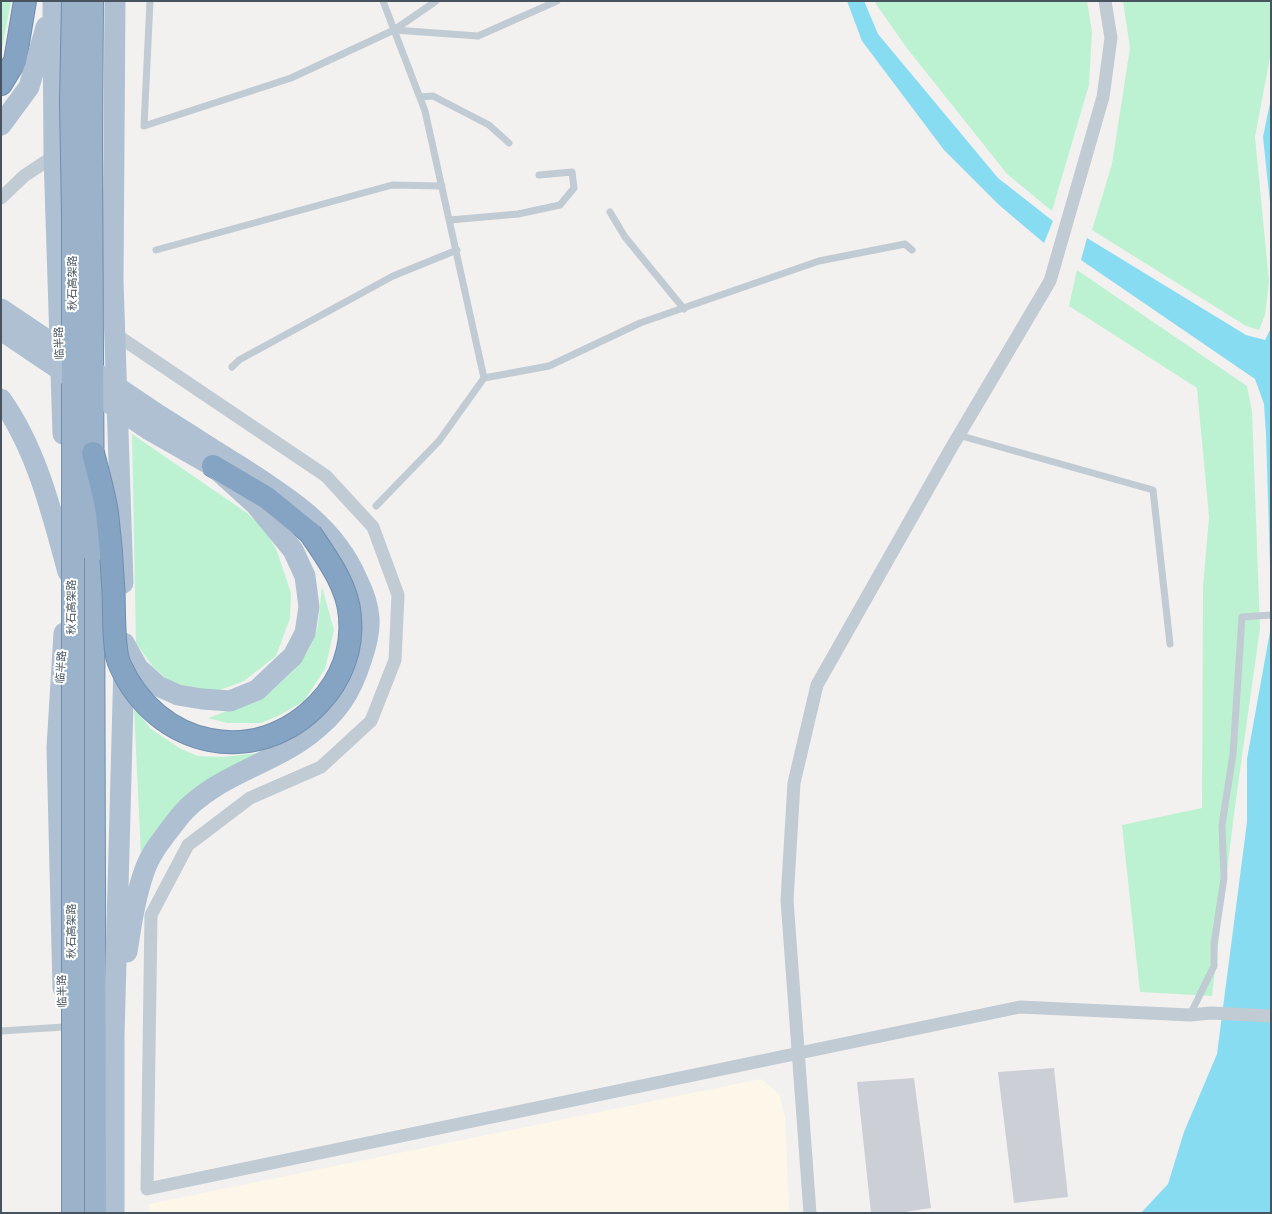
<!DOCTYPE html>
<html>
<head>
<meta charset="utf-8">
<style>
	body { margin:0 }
	#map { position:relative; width:1272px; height:1214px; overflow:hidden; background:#f3f0f0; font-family:"Nunito Sans",sans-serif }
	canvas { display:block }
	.frame { position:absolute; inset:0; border:2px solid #47545f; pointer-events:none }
</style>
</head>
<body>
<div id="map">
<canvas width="1272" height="1214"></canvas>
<div class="frame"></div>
</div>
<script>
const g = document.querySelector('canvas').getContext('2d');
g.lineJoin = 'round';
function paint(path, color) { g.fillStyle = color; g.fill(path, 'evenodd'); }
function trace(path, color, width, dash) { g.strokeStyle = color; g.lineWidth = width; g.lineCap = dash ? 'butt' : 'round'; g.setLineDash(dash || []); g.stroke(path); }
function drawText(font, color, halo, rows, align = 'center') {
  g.font = font + ' "Nunito Sans","Noto Sans SC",sans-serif'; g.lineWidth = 4; g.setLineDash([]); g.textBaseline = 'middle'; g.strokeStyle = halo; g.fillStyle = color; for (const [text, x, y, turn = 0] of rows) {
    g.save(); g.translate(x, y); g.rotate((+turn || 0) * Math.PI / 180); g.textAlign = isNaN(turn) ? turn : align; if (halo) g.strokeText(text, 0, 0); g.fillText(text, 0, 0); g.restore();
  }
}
paint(new Path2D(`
	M761,1079l18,15 6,23 4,96h-640v-9z`), '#fdf7e9');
paint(new Path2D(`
	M1,1h10l-10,53z
	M874,1h213l5,31 -3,53 -37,126 -45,-37 -101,-127z
	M1123,1h147l1,51 -16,85 14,145 -4,33 -6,15 -13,-4 -154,-96 20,-66 18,-116z
	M1077,270l170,116 5,25 8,217 -26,186 -22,182 -72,-4 -18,-167 80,-17 1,-221 6,-70 -12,-129 -128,-82z
	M132,434l115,79 18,17 12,21 14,42 -1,25 -14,38 -32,25 -27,10 -25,-2 -24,-9 -15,-13 -17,-24z
	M322,587l12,43 -9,39 -21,32 -24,14 -19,8h-34l-19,-5c46,-16 94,-37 109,-89 3,-13 3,-29 5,-42z
	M134,708l17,21 30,20 17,7 25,1 35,-4 -72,43 -32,36 -13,23z`), '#bcf2d1');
paint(new Path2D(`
	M847,1h17l14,33 120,144 55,43 -9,22 -45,-38 -55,-55 -82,-109z
	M1271,98v114l-8,-75z
	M1087,238l159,97 19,5 6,-12v271l-5,-165 -2,-30 -9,-25 -174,-119z
	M1271,626v587h-130l27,-29 16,-52 33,-78 30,-232v-63z`), '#87dcf2');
paint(new Path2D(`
	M1054,1068l14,129 -54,6 -16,-131z
	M914,1078l17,130 -33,5h-27l-14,-131z`), '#cccfd5');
const trunk = new Path2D(`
	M93,551l2,662`);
const motorway = new Path2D(`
	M1,84l14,-23 10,-60
	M213,466l54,32 43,35`);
trace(trunk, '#708eae', 24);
trace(motorway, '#708eae', 24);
trace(new Path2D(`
	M150,1l-6,125 147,-48 103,-48 42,-29
	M383,1l42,110 59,267
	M394,30l84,6 79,-35
	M420,97l13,-1 56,29 20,18
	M610,212l15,25 59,72
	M450,220l68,-6 42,-9 14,-17 -2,-16 -33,3
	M156,250l236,-65 50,1
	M232,367l7,-7 154,-84 64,-26
	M958,435l195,55 17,154
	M376,506l63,-65 45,-63 65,-12 91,-43 179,-62 86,-17 7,6
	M1190,1015l24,-49v-22l10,-66 -2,-53 11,-71 9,-137 29,-2
	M1,1031l63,-4`), '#c0cbd3', 7);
trace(new Path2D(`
	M1,198l23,-22 30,-20 4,-1
	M115,334l211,142 47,51 25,68 -3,65 -24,61 -50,46 -71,31 -62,47 -37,70 -4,274 873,-182 170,8 21,-2 60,3
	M810,1213l-23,-313 7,-117 23,-98 133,-235 100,-169 53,-184 8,-59 -6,-37`), '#c0cbd3', 13);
trace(new Path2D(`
	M53,1l1,155 9,278
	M115,1l-2,280 10,302
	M1,125l28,-38 17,-60
	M1,399c36,51 51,114 67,173
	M124,643l14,25 20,18 20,9 24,4 28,2 27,-11 36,-34 12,-23 4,-26 -4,-31 -12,-26 -37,-45 -43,-39 -65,-37
	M127,952c4,-26 8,-54 17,-80 7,-21 23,-39 36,-56 34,-40 88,-50 129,-81 29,-22 42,-42 53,-77 4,-12 8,-28 7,-40 -1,-14 -6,-27 -12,-39 -23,-54 -71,-83 -119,-114 -26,-16 -52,-33 -78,-49
	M63,988l-6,-240 7,-115
	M114,1213v-177l10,-372`), '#aec0d1', 21);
trace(trunk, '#9ab2ca', 22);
trace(motorway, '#85a3c2', 22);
const trunkBridge = new Path2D(`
	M92,1l-1,145 2,405
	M73,1213v-999l-2,-112 2,-101`);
const motorwayBridge = new Path2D(`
	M93,453c5,20 11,40 14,60 3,24 5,48 6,71 2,20 -1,65 7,81 36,82 136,105 199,38 22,-23 34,-54 31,-86 -2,-31 -23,-59 -40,-84`);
trace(trunkBridge, '#708eae', 24, []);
trace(motorwayBridge, '#708eae', 24, []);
trace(new Path2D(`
	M1,309l159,107
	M1,330l147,99`), '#aec0d1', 21);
trace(trunkBridge, '#9ab2ca', 22);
trace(motorwayBridge, '#85a3c2', 22);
drawText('11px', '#47545f', '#fff', [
	["秋石高架路",73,283,-90],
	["临半路",60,343,-92],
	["秋石高架路",72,607,-90],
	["临半路",62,667,-86],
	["秋石高架路",72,931,-90],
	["临半路",63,991,-91]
]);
</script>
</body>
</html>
